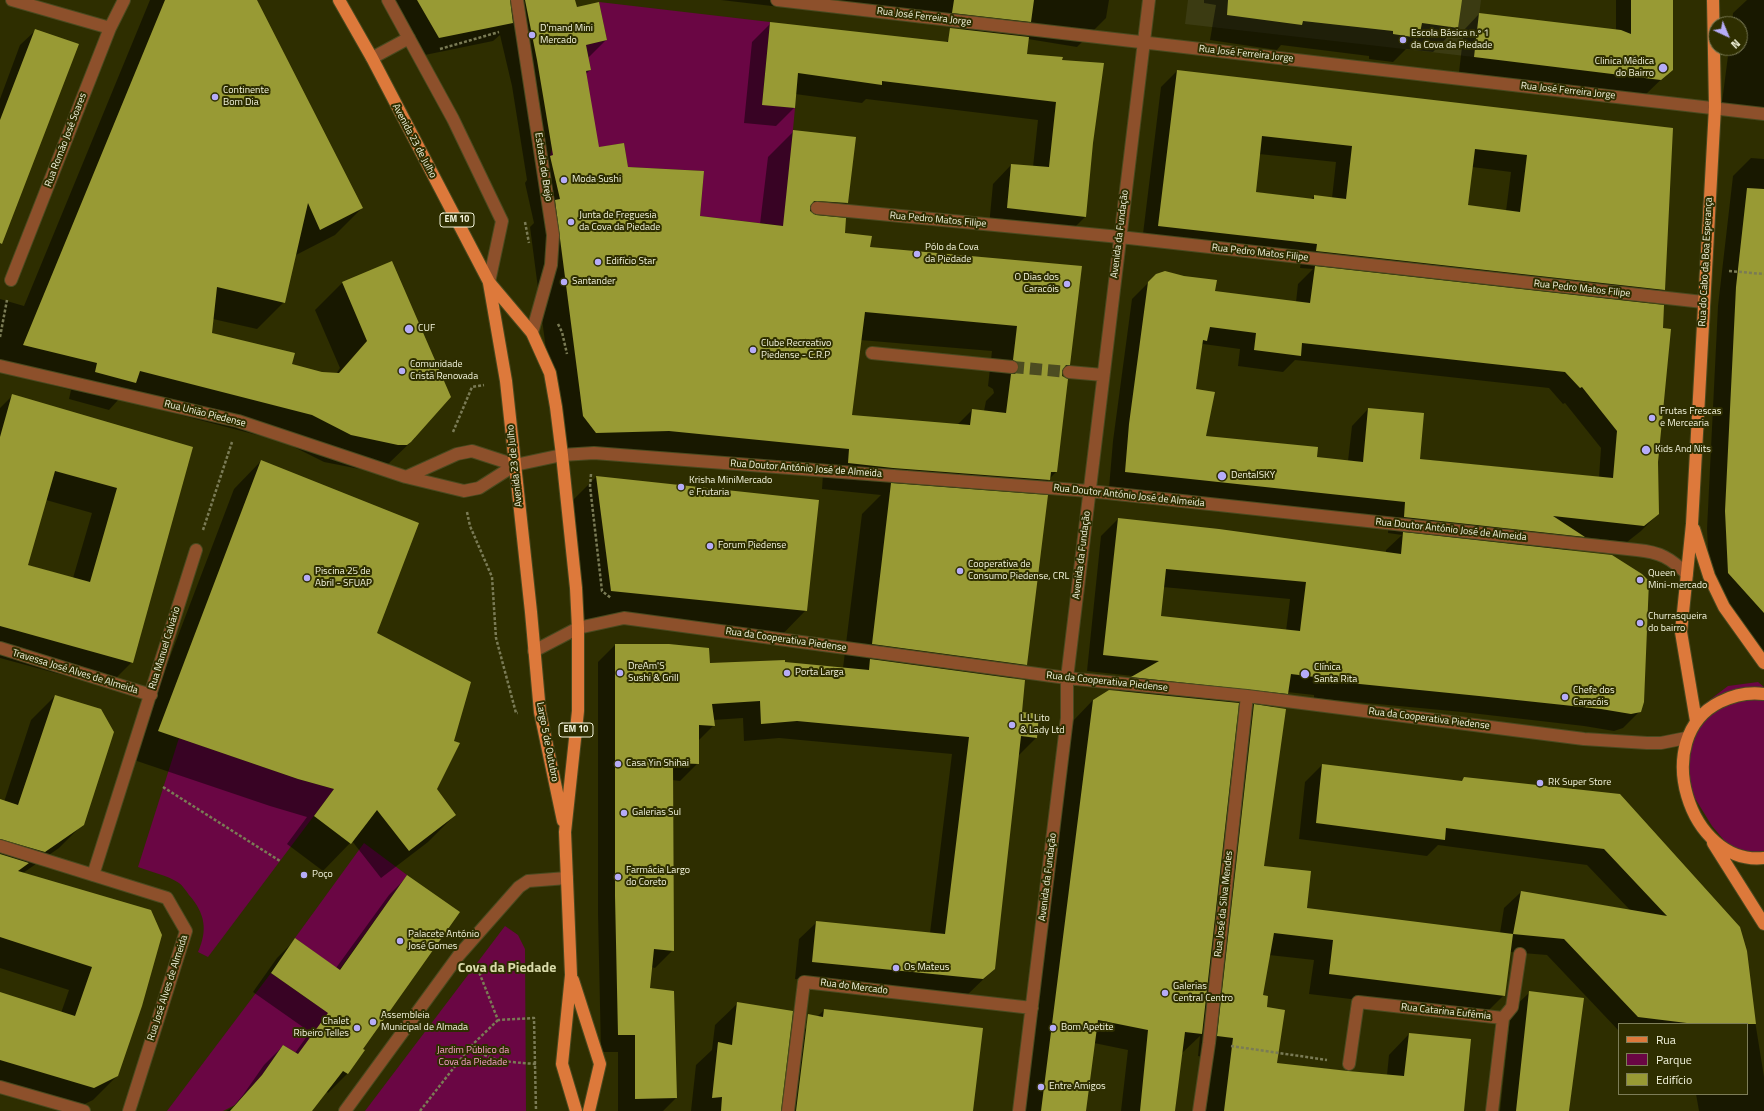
<!DOCTYPE html>
<html>
<head>
<meta charset="utf-8">
<style>
	body { margin:0 }
	#map { position:relative; width:1764px; height:1111px; overflow:hidden; background:#2e2e00; font-family:"Titillium Web",sans-serif }
	canvas { display:block }
	.legend { position:absolute; left:1618px; top:1023px; width:130px; height:72px; box-sizing:border-box; background:#2e2e00; border:1px solid #7d7d58; margin:0; padding:5px 7px; list-style:none; font-size:12px; color:#f3f4dc }
	.legend li { display:flex; align-items:center; gap:8px; height:20px }
	.legend b { width:20px; border:1px solid #7d7d58 }
	.north { position:absolute; left:1708px; top:16px; width:40px; height:40px; box-sizing:border-box; background:#2e2e00; border:1px solid #7d7d58; border-radius:50%; rotate:136deg; font-size:11px; font-weight:700; line-height:16px; text-align:center; color:#f3f4dc }
	.north::after { content:''; display:block; margin:auto; width:14px; height:18px; background:#b6acf8; clip-path:polygon(50% 0,100% 100%,50% 72%,0 100%) }
</style>
</head>
<body>
<div id="map">
<canvas width="1764" height="1111"></canvas>
<ul class="legend">
<li><b style="height:5px;background:#dd793b"></b>Rua</li>
<li><b style="height:11px;background:#6a0644"></b>Parque</li>
<li><b style="height:11px;background:#989a34"></b>Edifício</li>
</ul>
<div class="north">N</div>
</div>
<script>
const g = document.querySelector('canvas').getContext('2d');
g.lineJoin = 'round';
function paint(path, color) { g.fillStyle = color; g.fill(path, 'evenodd'); }
function trace(path, color, width, dash) { g.strokeStyle = color; g.lineWidth = width; g.lineCap = dash ? 'butt' : 'round'; g.setLineDash(dash || []); g.stroke(path); }
function drawText(font, color, halo, rows, align = 'center') {
  g.font = font + ' "Titillium Web",sans-serif'; g.lineWidth = 4; g.setLineDash([]); g.textBaseline = 'middle'; g.strokeStyle = halo; g.fillStyle = color; for (const [text, x, y, turn = 0] of rows) {
    g.save(); g.translate(x, y); g.rotate((+turn || 0) * Math.PI / 180); g.textAlign = isNaN(turn) ? turn : align; if (halo) g.strokeText(text, 0, 0); g.fillText(text, 0, 0); g.restore();
  }
}
paint(new Path2D(`
	M1188,0h293l-7,57 -289,-33z`), '#3b3b12');
paint(new Path2D(`
	M599,2l171,20 -8,82 33,4 -11,118 -84,-10 4,-45 -76,-4 -4,-24 -74,13 2,-8 -10,-67 49,-11 -5,-25 21,-5z
	M1758,682l6,5v165l-10,1 -25,-7 -17,-20 -19,-31 -5,-24 1,-24 10,-39 29,-22z
	M179,738l119,41 36,10 -126,168 -10,-5c10,-22 7,-39 -9,-57 -3,-4 -6,-9 -10,-12 -12,-8 -28,-11 -41,-16z
	M364,843l43,32 -67,94 25,19 -67,66 -15,-9 -21,30 -27,30 -12,6h-56l104,-138 44,31 24,-34 -44,-32z
	M505,926l13,9 7,14 1,162h-161z`), '#6a0644');
paint(new Path2D(`
	M150,0h106l106,208 -27,27 -41,21 -10,46 -27,27 -44,-10 -2,15 80,31 31,8 14,1 4,-6 -25,-58 27,-27 50,-21 23,176 -28,27 -12,7 -51,-10 -40,-20 -165,-43 -10,11 -40,-11 2,-9 -71,-18v-73l24,7z
	M389,0h120l1,8 8,-8h56l2,8 30,32 -18,18 2,12 -4,4 12,74 101,69 61,7 8,-67 26,-26 60,7 -7,65 -15,15 12,15 25,15 212,19 -12,97 -8,8 -5,100 -22,23 -8,170 -14,14 9,34 15,25 -18,18 -24,213 -29,28 -170,-18 4,-40 18,-17 113,11 22,-179 -173,-16 -35,3 -1,-23 -30,2 1,5 -16,16v22l-18,18 -8,-1 1,170 -18,18 -4,-1 -2,22 27,109 -13,13h-45v-59h-17l-3,-138v-252l17,-17 94,19 75,-1 59,5 19,-154 19,-19 -59,-6 1,-15 -181,-18 -72,3 -12,-17 -28,-215 4,-4 -9,-40 2,-3 -15,-94 -12,-51 -7,6 -73,15zM860,340l132,11 -4,35 5,3 1,4 -8,8 -2,10 -12,-1 -15,15 -106,-9z
	M721,0h388l-3,18 -29,29 -49,-8 -3,16 36,6 31,82 -7,74 -18,18 -78,-9 4,-42 18,-19 22,2 5,-47 -172,-21 -4,4 -67,-9 -1,14 -18,18 -32,-3 8,-81 19,-19 175,20 3,-4 10,1 3,-23 -44,-4 -10,9z
	M1204,0h257l-4,27 -24,25 -27,-3 -13,13 -24,-3v-3l-88,-11 -4,5 -67,-10 6,-35 -12,-2z
	M1616,0h56v69l-27,26 -186,-23 5,-42 15,-16 137,17z
	M1747,0h17v115l-43,-5 8,-62h11v-24h-8l1,-11z
	M36,30l42,15 -78,198v-144l20,-54z
	M1177,71l495,58 -8,161 -15,15 9,209 -17,17 -14,11 -44,-5 -14,14 71,160 -17,17 -9,3 -30,-5 -122,-14 -148,-14v-3l-27,-3 -15,16 -9,159 43,42 194,24 4,-25 17,-16 109,18 -43,-45 -149,-20 -11,11 -128,-17 6,-57 17,-17 139,17 4,-4 155,17 132,207 12,75v34h-65l-3,-17h51v-70h-128v7l-72,-76 -37,-3 -6,43 -20,20 -175,-21 5,-34 -45,-5 -7,41 3,12 11,56 111,11 2,-20 20,-21 54,77h-257l7,-53 -15,-2 2,-20 -19,18 -6,57h-54l7,-61 -34,-7 -9,68h-62l50,-390 20,-21 25,-8 15,-16 -46,-5 14,-135 17,-17 268,34v-3l16,-15 -14,-2 1,-15 -280,-30 4,-47 19,-142 24,-24 58,17 82,10 2,-18 15,-15 -13,-1 1,-7 -159,-19 19,-155zM1259,154l77,8 -4,36 -17,-2 -4,3 -56,-7zM1472,167l39,5 -5,39 -39,-5zM1203,344l37,5 -2,17 45,6 12,-12 254,28 14,16 2,-1 36,45 -2,29 -180,-18 -51,-50 -16,17 -4,35 -32,-3 -112,-21 -9,-47 6,-43zM1163,587l127,12 -4,32 -126,-14zM1237,707l14,1 -16,16z
	M1751,158l13,1v493l-54,-61 -3,-62 11,-223 15,-130z
	M12,396l180,52 -60,214 -25,25 -107,-29v-250zM46,500l46,13 -19,65 -46,-13z
	M261,461l115,173 77,107 -17,48 19,26 -27,27 -47,36 -29,-37 -29,30 -36,-27 20,-27 -37,-11 -139,-47 103,-270z
	M596,477l222,24 -12,109 -29,30 -195,-20 -15,-114z
	M55,696l28,128 -24,24 -36,25 127,38 -33,165 -24,24 -23,11 -70,-21v-96l61,19 8,-23 -69,-22v-168l4,2 27,-82z
	M408,876l-47,173 2,1 -16,24 -19,19 -2,-2 -15,20h-85l6,-3 11,-13 21,-30 19,-19 12,7 15,-21 -57,-40 24,-34 19,-19 40,29 53,-73z
	M1530,992l52,6 -13,113h-69l11,-101z
	M738,1003l28,108h-75l5,-46 16,-15 3,-25z
	M824,1010l148,101h-186l9,-72z`), '#0007');
paint(new Path2D(`
	M165,0h92l106,208 -43,22 -12,-27 -23,100 -68,-16 -5,46 83,20 -3,11 30,8 17,1 28,-32 -25,-59 50,-21 59,136 -40,45 -4,3h-9l-47,-10 -39,-20 -172,-44 -4,12 -41,-11 2,-9 -74,-18z
	M417,0h93l3,23 -74,15z
	M525,0h50l2,7 22,-5 8,38 -21,5 5,25 -5,1 13,76 25,-4 4,24 76,4 -4,45 83,10 10,-96 63,7 -8,66 -31,-2h-3l-4,6v4l6,4 30,3 -1,15 27,3 -2,11 212,19 -12,99h-4l-4,6v5l6,3 -11,93h-6l-1,8 -157,-12 -45,-5 1,-14 -180,-18 -73,2 -13,-17 -28,-216 5,-1 -10,-43 3,-1 -16,-95zM865,312l152,14 -4,34 6,4v4l-4,6h-4l-5,39 -34,-4 -2,16 -118,-10z
	M954,0h80l-3,22 -79,-9z
	M1228,0h234l-4,28 -36,-5 -3,15 -26,-4v-3l-90,-10 -1,4 -75,-10z
	M1631,0h42v70l-12,10 -187,-23 5,-44 142,17 10,4z
	M770,22l178,20 2,-14 79,9 -2,17 36,3 -1,3 42,3 -11,80 -7,74 -79,-9 4,-44 38,3 7,-65 -174,-21v4l-84,-12 -3,35 -33,-3z
	M35,29l44,15 -77,200 -2,-1v-123z
	M1177,70l496,58 -8,162 -349,-39 1,-7 -159,-18zM1262,136l90,10 -6,53 -32,-4v4l-58,-7zM1475,149l52,6 -7,57 -52,-7z
	M1747,188l17,1v424l-36,-40 -3,-62 11,-224z
	M1315,266l349,39 -1,23 8,1 -13,133 1,52 -15,12 -91,-10 32,21 -181,-20 1,-15 -280,-30 4,-48 19,-142 8,-8 9,-3 19,5 33,4 -2,11 95,12zM1210,327l46,6 -2,17 47,6 1,-13 263,29 15,16 2,-1 35,44 -4,47 -193,-19 4,-46 -56,-5 -5,54 -46,-5 1,-10 -112,-11 9,-44 -19,-3 7,-49 4,1z
	M12,394l181,53 -60,216 -133,-37v-189zM55,471l62,17 -27,94 -62,-17z
	M261,460l158,63 -42,110 94,49 -17,59 6,2 -23,46 19,26 -47,36 -32,-41 -26,34 -37,-28 20,-27 -36,-10 -140,-48z
	M596,476l223,24 -12,111 -196,-20z
	M891,483l157,12 -21,170 -155,-21z
	M1118,518l101,11 182,25 2,-22 209,23 30,19 7,7 -5,121 -3,10 -10,2 -30,-5 -122,-13 -149,-15 1,-2 -40,-5 -3,20 -157,-17 28,-16 -56,-6zM1166,569l140,13 -6,49 -139,-15z
	M615,644h54l40,4 1,15 75,-3v2l84,8 1,-11 155,21 -3,32 17,2 -2,24 -16,-2 -26,233 -12,10 -171,-17 4,-41 129,13 24,-197 -172,-16 -36,3 -1,-23 -48,3 3,22 -16,-1v39l-26,-1 1,188 -20,-2 -4,39 24,3 3,107 -42,1v-64h-17l-3,-139z
	M1109,690l130,13 -37,331 -17,-2 -10,79h-35l8,-81 -50,-10 -12,91h-45l52,-411z
	M55,695l46,14 13,23 -30,93 -39,27 -45,-13v-40l18,6z
	M1254,704l32,5 -22,157 47,5 -4,37 206,26 -8,62 -176,-22 4,-34 -59,-7 -11,62 5,1 -1,11 18,3 -8,53 71,8 56,5 5,-43 62,6 -7,72h-240l9,-73 -16,-2z
	M1322,764l140,17 2,-4 156,17 120,133 7,24 9,73h-61l-57,-7 -74,-78 -51,-5 8,-43 146,25 -63,-67 -158,-21 -1,12 -129,-17z
	M0,854l29,9 -11,8 133,39 11,25 -20,71 -24,70 -24,12 -94,-28v-68l75,24 17,-49 -92,-30z
	M407,875l53,37 -97,137 2,1 -17,24 -5,-3 -31,40h-82l32,-36 21,-30 15,9 30,-41 -57,-40 24,-35 45,32z
	M1529,991l55,7 -15,113h-53z
	M737,1002l56,9 -12,100h-60l1,-14 -10,1 6,-56 14,3z
	M824,1009l159,19 -10,83h-177l12,-97 15,3z`), '#989a34');
trace(new Path2D(`
	M1012,367l57,5`), '#4c4c21', 12, [12, 6]);
const minor = new Path2D(`
	M12,0l98,28
	M388,0l65,119 49,102 -13,61
	M517,0l36,235 -2,30 -19,68
	M777,0l987,114
	M372,58l37,-20
	M817,208l303,29 583,65
	M11,280l99,-252 14,-28
	M872,353l140,14
	M0,366l238,55 168,56 58,14 15,-3 36,-23 47,-10 32,-2 495,38 548,59c23,2 33,8 50,24
	M1069,372l34,3
	M406,477l51,-23 15,-3 43,14
	M0,648l151,47
	M534,651l44,-23 46,-10 443,60 180,18 337,43 63,4h14l25,-5
	M0,846l167,52 19,33 -57,180
	M93,875l103,-325
	M1503,1018l9,-11 8,-53
	M1349,1064l9,-62 145,16 -11,93
	M0,1087l84,24
	M345,1111l114,-156 60,-68 9,-6 39,-3
	M788,1111l16,-129 228,26
	M1019,1111l48,-393v-40l82,-678
	M1199,1111l10,-68 38,-347`);
const major = new Path2D(`
	M339,0l33,58 117,224 43,51 18,40 6,34 6,48 14,133 2,40v83l-13,121 6,143 -9,89 14,47
	M489,283l17,98 25,231 9,100 23,109
	M1694,529l15,47 15,31 40,56
	M1764,694c-15,-2 -30,1 -44,8 -71,35 -31,164 44,156
	M1696,721l-15,-89 11,-108 23,-417 -2,-107
	M1713,843l51,81
	M573,980l27,84 -11,47`);
trace(minor, '#4a4a1f', 14);
trace(major, '#4a4a1f', 14);
trace(new Path2D(`
	M440,49l59,-17
	M525,222l4,21
	M1729,271l35,3
	M558,324l4,8 5,22
	M0,337l7,-37
	M453,432l19,-45 12,-2
	M591,474l-1,12 12,105 9,7
	M467,512l3,14 22,51 4,61 20,75h2
	M203,530l29,-88
	M163,787l117,74
	M476,969l3,3 19,48 36,-2 2,93
	M498,1020l-28,27c22,15 40,15 66,17
	M1231,1046l96,14
	M420,1111l50,-64`), '#7a7b55', 2.5, [3, 2]);
trace(minor, '#8d502b', 12);
trace(major, '#dd793b', 12);
for (const [x, y, r, color] of [
	[532,35,4,"#b6acf8"],
	[1403,40,4,"#b6acf8"],
	[1663,68,5,"#b6acf8"],
	[215,97,4,"#b6acf8"],
	[564,180,4,"#b6acf8"],
	[571,222,4,"#b6acf8"],
	[917,254,4,"#b6acf8"],
	[598,262,4,"#b6acf8"],
	[564,282,4,"#b6acf8"],
	[1067,284,4,"#b6acf8"],
	[409,329,5,"#b6acf8"],
	[753,350,4,"#b6acf8"],
	[402,371,4,"#b6acf8"],
	[1652,418,4,"#b6acf8"],
	[1646,450,5,"#b6acf8"],
	[1222,476,5,"#b6acf8"],
	[681,487,4,"#b6acf8"],
	[710,546,4,"#b6acf8"],
	[960,571,4,"#b6acf8"],
	[307,578,4,"#b6acf8"],
	[1640,580,4,"#b6acf8"],
	[1640,623,4,"#b6acf8"],
	[620,673,4,"#b6acf8"],
	[787,673,4,"#b6acf8"],
	[1305,674,5,"#b6acf8"],
	[1565,697,4,"#b6acf8"],
	[1012,725,4,"#b6acf8"],
	[618,764,4,"#b6acf8"],
	[1540,783,4,"#b6acf8"],
	[624,813,4,"#b6acf8"],
	[304,875,4,"#b6acf8"],
	[618,877,4,"#b6acf8"],
	[400,941,4,"#b6acf8"],
	[896,968,4,"#b6acf8"],
	[1165,993,4,"#b6acf8"],
	[373,1022,4,"#b6acf8"],
	[357,1028,4,"#b6acf8"],
	[1053,1028,4,"#b6acf8"],
	[1041,1087,4,"#b6acf8"]
]) { const dot = new Path2D(); dot.arc(x, y, r, 0, 2 * Math.PI); g.fillStyle = color; g.fill(dot); trace(dot, '#2e2e00', 1.5); }
for (const [x, y, w] of [
	[457,220,34],
	[576,730,34]
]) { const box = new Path2D(); box.roundRect(x - w / 2, y - 7, w, 14, 3); g.fillStyle = '#2e2e00'; g.fill(box); trace(box, '#f3f4dc', 1); }
drawText('bold 9px', '#f3f4dc', null, [
	["EM 10",457,220],
	["EM 10",576,730]
]);
drawText('10px', '#f3f4dc', '#2e2e00', [
	["Rua José Ferreira Jorge",924,17,7],
	["Rua José Ferreira Jorge",1246,54,6],
	["Rua José Ferreira Jorge",1568,91,6],
	["Rua Romão José Soares",66,140,-69],
	["Avenida 23 de Julho",414,141,62],
	["Estrada do Brejo",543,167,81],
	["Rua Pedro Matos Filipe",938,220,5],
	["Avenida da Fundação",1120,234,-83],
	["Rua Pedro Matos Filipe",1260,253,6],
	["Rua do Cabo da Boa Esperança",1706,262,-87],
	["Rua Pedro Matos Filipe",1582,289,6],
	["Rua União Piedense",205,414,14],
	["Avenida 23 de Julho",515,466,-96],
	["Rua Doutor António José de Almeida",806,469,4],
	["Rua Doutor António José de Almeida",1129,496,6],
	["Rua Doutor António José de Almeida",1451,530,6],
	["Avenida da Fundação",1082,555,-83],
	["Rua da Cooperativa Piedense",786,640,8],
	["Rua Manuel Calvário",165,648,-73],
	["Travessa José Alves de Almeida",75,672,17],
	["Rua da Cooperativa Piedense",1107,682,6],
	["Rua da Cooperativa Piedense",1429,719,7],
	["Largo 5 de Outubro",547,742,79],
	["Avenida da Fundação",1048,877,-83],
	["Rua José da Silva Mendes",1224,904,-84],
	["Rua do Mercado",854,987,7],
	["Rua José Alves de Almeida",168,988,-72],
	["Rua Catarina Eufémia",1446,1012,6]
]);
drawText('10px', '#f3f4dc', '#2e2e00', [
	["D'mand Mini",540,29],
	["Mercado",540,41],
	["Escola Básica n.º 1",1411,34],
	["da Cova da Piedade",1411,46],
	["Clinica Médica",1654,62,"right"],
	["do Bairro",1654,74,"right"],
	["Continente",223,91],
	["Bom Dia",223,103],
	["Moda Sushi",572,180],
	["Junta de Freguesia",579,216],
	["da Cova da Piedade",579,228],
	["Pólo da Cova",925,248],
	["da Piedade",925,260],
	["Edifício Star",606,262],
	["O Dias dos",1059,278,"right"],
	["Caracóis",1059,290,"right"],
	["Santander",572,282],
	["CUF",418,329],
	["Clube Recreativo",761,344],
	["Piedense - C.R.P",761,356],
	["Comunidade",410,365],
	["Cristã Renovada",410,377],
	["Frutas Frescas",1660,412],
	["e Mercearia",1660,424],
	["Kids And Nits",1655,450],
	["DentalSKY",1231,476],
	["Krisha MiniMercado",689,481],
	["e Frutaria",689,493],
	["Forum Piedense",718,546],
	["Cooperativa de",968,565],
	["Consumo Piedense, CRL",968,577],
	["Piscina 25 de",315,572],
	["Abril - SFUAP",315,584],
	["Queen",1648,574],
	["Mini-mercado",1648,586],
	["Churrasqueira",1648,617],
	["do bairro",1648,629],
	["DreAm'S",628,667],
	["Sushi & Grill",628,679],
	["Clínica",1314,668],
	["Santa Rita",1314,680],
	["Porta Larga",795,673],
	["Chefe dos",1573,691],
	["Caracóis",1573,703],
	["L.L Lito",1020,719],
	["& Lady Ltd",1020,731],
	["Casa Yin Shihai",626,764],
	["RK Super Store",1548,783],
	["Galerias Sul",632,813],
	["Farmácia Largo",626,871],
	["do Coreto",626,883],
	["Poço",312,875],
	["Palacete António",408,935],
	["José Gomes",408,947],
	["Os Mateus",904,968],
	["Galerias",1173,987],
	["Central Centro",1173,999],
	["Assembleia",381,1016],
	["Municipal de Almada",381,1028],
	["Chalet",349,1022,"right"],
	["Ribeiro Telles",349,1034,"right"],
	["Bom Apetite",1061,1028],
	["Entre Amigos",1049,1087]
], 'left');
drawText('10px', '#f5a1c9', '#2e2e00', [
	["Jardim Público da",473,1051],
	["Cova da Piedade",473,1063]
]);
drawText('bold 14px', '#d9dbaa', '#2e2e00', [
	["Cova da Piedade",507,969]
]);
</script>
</body>
</html>
